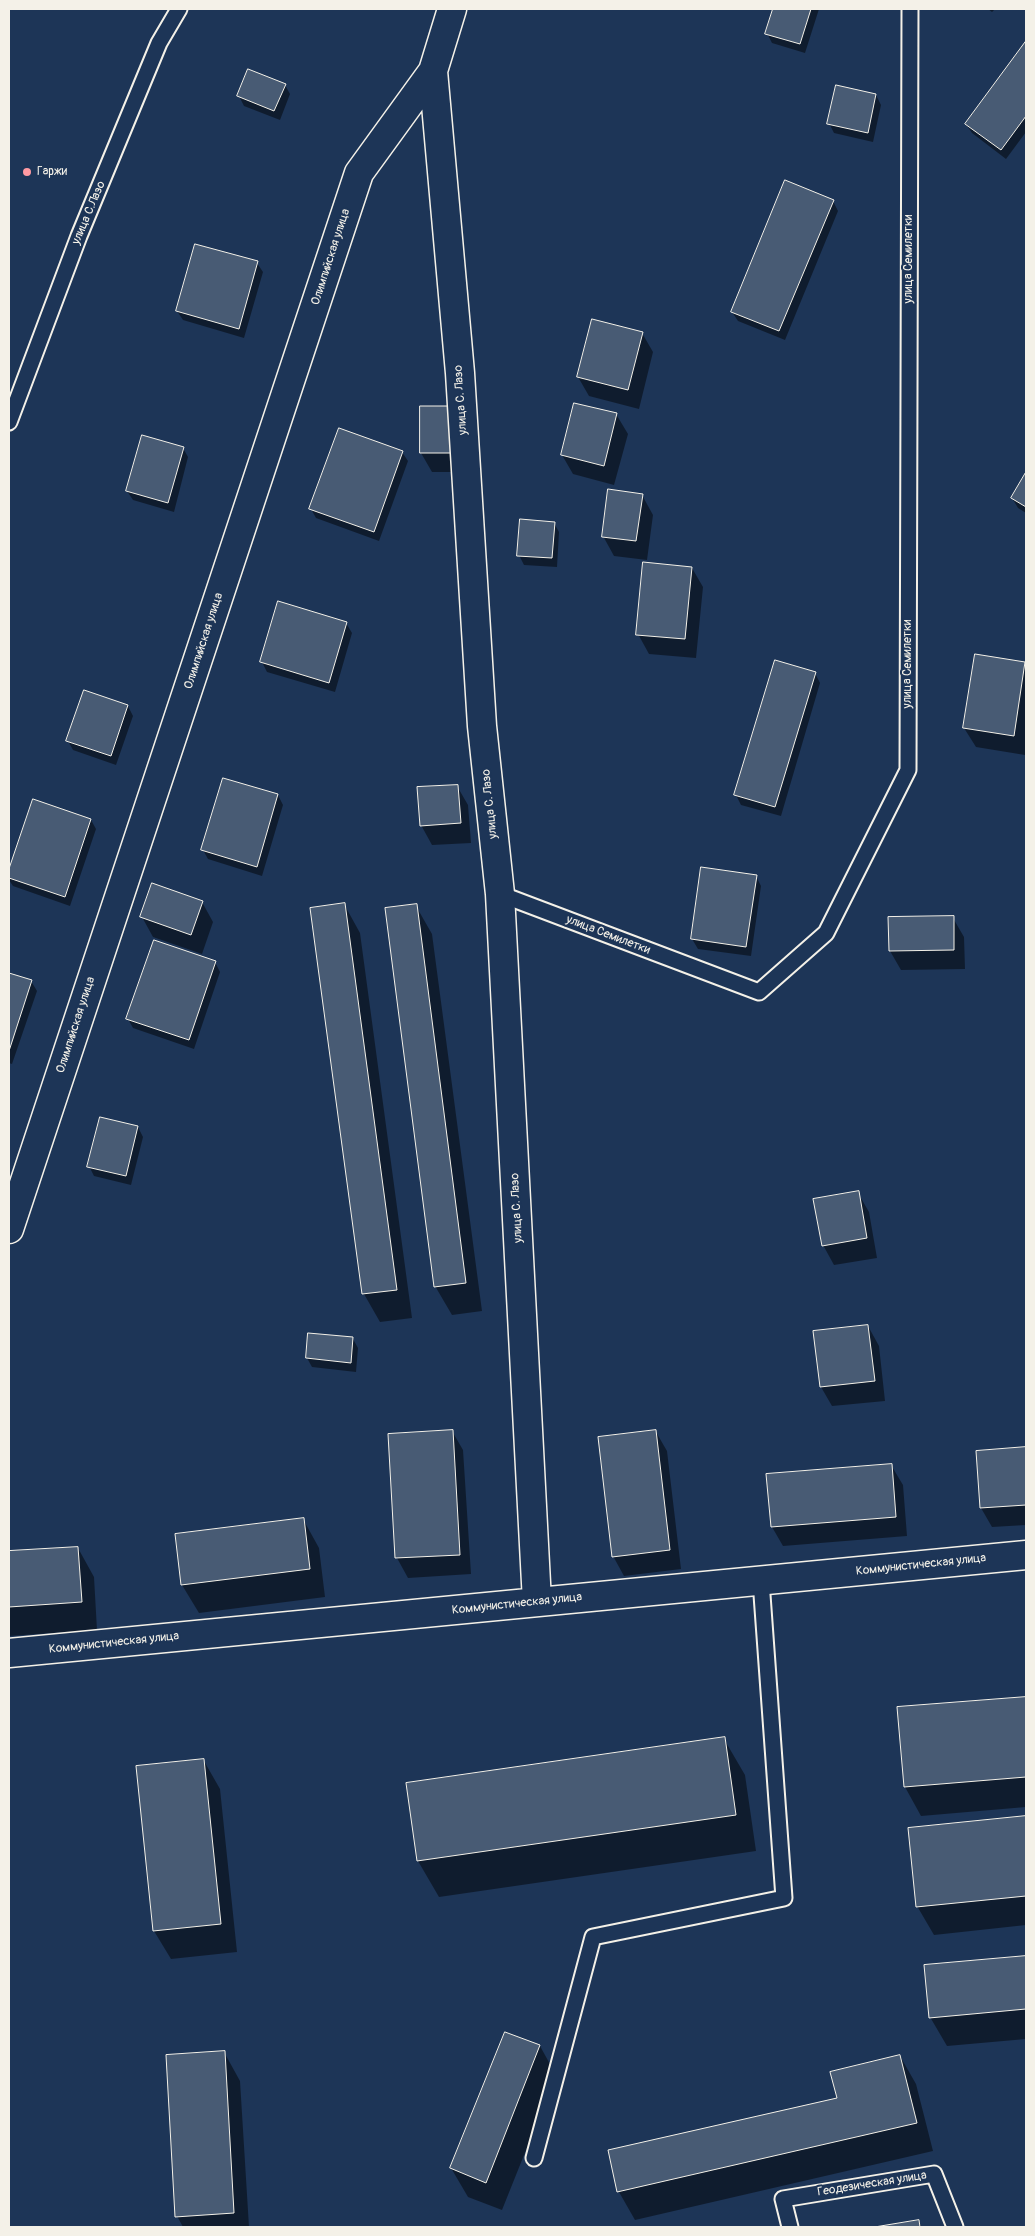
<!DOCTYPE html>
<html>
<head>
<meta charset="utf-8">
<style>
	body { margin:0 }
	#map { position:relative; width:1035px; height:2236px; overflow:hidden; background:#1d3557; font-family:Pangolin,sans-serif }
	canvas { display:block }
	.frame { position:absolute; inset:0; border:10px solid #f4f1e8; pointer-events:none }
</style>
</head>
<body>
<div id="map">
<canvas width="1035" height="2236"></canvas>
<div class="frame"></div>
</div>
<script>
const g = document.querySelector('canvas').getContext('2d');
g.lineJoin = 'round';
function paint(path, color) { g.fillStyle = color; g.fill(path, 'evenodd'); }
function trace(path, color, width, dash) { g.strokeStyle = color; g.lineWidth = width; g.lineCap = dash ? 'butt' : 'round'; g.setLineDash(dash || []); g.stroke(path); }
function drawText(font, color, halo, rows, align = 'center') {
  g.font = font + ' Pangolin,sans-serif'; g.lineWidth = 4; g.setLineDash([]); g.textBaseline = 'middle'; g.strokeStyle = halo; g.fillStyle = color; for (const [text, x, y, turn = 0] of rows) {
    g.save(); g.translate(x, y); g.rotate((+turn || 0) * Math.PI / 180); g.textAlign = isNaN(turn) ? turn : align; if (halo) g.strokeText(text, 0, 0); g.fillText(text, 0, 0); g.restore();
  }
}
paint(new Path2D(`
	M775,9h44l-14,44 -33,-10 -5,-10z
	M988,9h7l-3,3z
	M1026,43v89l-20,27 -34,-26 -6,-9z
	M285,85l5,9 -10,26 -36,-14 -5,-10z
	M876,95l5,10 -8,37 -39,-9 -5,-10z
	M833,201l5,10 -53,129 -47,-19 -6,-9z
	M257,263l6,9 -19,66 -61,-18 -6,-9z
	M642,333l11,19 -14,57 -50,-13 -11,-19z
	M616,414l12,20 -14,51 -41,-11 -11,-19z
	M461,427v45h-29l-11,-19z
	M183,448l5,9 -14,55 -41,-12 -6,-9z
	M402,452l6,9 -29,80 -63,-23 -5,-9z
	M1026,474v39l-8,-5 -6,-10z
	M642,495l11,20 -6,45 -33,-4 -11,-20z
	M554,523l5,9 -2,35 -33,-2 -5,-10z
	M692,568l11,19 -7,71 -47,-4 -11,-20z
	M346,623l6,10 -17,59 -68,-20 -5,-10z
	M1025,664v91l-49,-8 -12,-19z
	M815,673l5,10 -39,133 -40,-11 -5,-10z
	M128,706l5,10 -17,49 -43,-15 -5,-9z
	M457,786l11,19 3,38 -39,2 -11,-20z
	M278,795l5,10 -21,71 -54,-17 -5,-9z
	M33,800l58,20 5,9 -26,77 -57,-20 -4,-6v-8z
	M756,876l5,10 -10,70 -53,-7 -6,-10z
	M202,902l11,20 -11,32 -49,-17 -11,-20z
	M344,904l16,29 52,385 -32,4 -16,-28z
	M416,906l16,28 50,377 -30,4 -17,-29z
	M953,918l11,19 1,32 -64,1 -11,-19z
	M215,962l5,10 -26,77 -61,-21 -5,-9z
	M9,974l22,7 6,10 -25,73 -3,-1z
	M138,1127l5,10 -12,48 -37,-9 -5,-10z
	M858,1193l11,19 8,46 -43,7 -11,-20z
	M868,1326l11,20 6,55 -53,5 -11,-19z
	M353,1339l5,9 -2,24 -44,-5 -5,-9z
	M452,1431l11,19 8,124 -63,4 -11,-20 -7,-123z
	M656,1432l11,19 14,118 -57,7 -11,-20z
	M1026,1449v76l-34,2 -11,-19 -4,-56z
	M891,1465l12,20 4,51 -124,10 -11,-19z
	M303,1519l16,29 6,49 -126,16 -17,-28z
	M78,1548l16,29 3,53 -88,6v-83z
	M1026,1698v109l-105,9 -16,-29 -7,-79z
	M724,1739l21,36 11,76 -317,46 -21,-36 -11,-77z
	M204,1761l16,28 17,163 -66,7 -17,-28z
	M1026,1818v107l-92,10 -17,-29 -7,-76z
	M1026,1957v82l-79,7 -17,-29 -5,-51z
	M505,2033l35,13 16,29 -54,135 -34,-13 -17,-29z
	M224,2052l16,29 9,146h-66l-6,-11z
	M900,2056l16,28 17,67 -298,69 -16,-28 -10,-41 229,-52z
	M918,2222l4,5h-40z`), '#0007');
const building = new Path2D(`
	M773,9h38l-11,35 -35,-10z
	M1026,41v75l-25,34 -36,-26z
	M248,69l38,15 -12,27 -37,-15z
	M836,85l40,9 -8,39 -41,-9z
	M785,180l49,20 -55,131 -48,-19z
	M195,244l63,17 -19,68 -63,-18z
	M592,319l51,13 -15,58 -51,-13z
	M574,403l43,10 -13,53 -43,-11z
	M420,406h31v47h-31z
	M339,428l64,23 -29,81 -65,-23z
	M142,435l42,12 -16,56 -42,-12z
	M1026,472v35l-15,-9z
	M608,489l35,5 -7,47 -34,-4z
	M520,519l35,3 -3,36 -35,-2z
	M643,562l49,5 -7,72 -49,-4z
	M278,601l69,21 -18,61 -69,-21z
	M975,654l50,8 -11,74 -51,-8z
	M775,660l41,12 -41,135 -41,-12z
	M84,690l44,15 -17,51 -45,-15z
	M223,778l55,16 -21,73 -56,-17z
	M458,785l3,38 -41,3 -3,-39z
	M33,799l58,20 -26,78 -56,-19v-9z
	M701,867l56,8 -11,72 -55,-8z
	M152,883l51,18 -12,34 -51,-18z
	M345,903l52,387 -35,4 -52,-386z
	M417,904l49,379 -32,4 -49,-379z
	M954,916v34l-65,1 -1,-34z
	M154,940l62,21 -27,79 -63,-21z
	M9,973l23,7 -23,71z
	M100,1117l38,9 -12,50 -39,-9z
	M859,1191l8,47 -45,8 -9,-47z
	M868,1325l7,56 -55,6 -7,-56z
	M308,1333l45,4 -2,26 -45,-5z
	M453,1430l7,125 -65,3 -7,-124z
	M656,1430l14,120 -58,7 -14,-120z
	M1026,1447v58l-46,3 -4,-57z
	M892,1464l4,53 -125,10 -5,-53z
	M304,1518l6,51 -129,16 -6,-51z
	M78,1547l4,55 -73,5v-56z
	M1026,1697v80l-122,10 -7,-80z
	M725,1737l11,78 -319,46 -11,-78z
	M204,1759l17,165 -68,7 -17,-165z
	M1026,1816v80l-110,11 -8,-79z
	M1026,1956v53l-97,9 -5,-53z
	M505,2032l35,13 -54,138 -36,-15z
	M225,2051l9,162 -59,4 -9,-162z
	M900,2055l17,68 -300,69 -9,-42 229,-52 -7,-26z
	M919,2220l1,7h-45z`);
paint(building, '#485b74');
trace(building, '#f4f1e8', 1);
const service = new Path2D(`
	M9,422l70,-186 80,-193 20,-34
	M500,894l259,98 67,-59 82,-163 2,-761
	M534,2158l59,-221 191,-39 -23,-317
	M790,2227l-7,-28 151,-25 21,53`);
const minor = new Path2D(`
	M452,9l-19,62 27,302 22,353 18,168 37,708
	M9,1229l350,-1056 74,-102
	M9,1653l1017,-98`);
trace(service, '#f4f1e8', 19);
trace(minor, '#f4f1e8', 31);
trace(service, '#1d3557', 15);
trace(minor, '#1d3557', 28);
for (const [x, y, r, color] of [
	[27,172,5,"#ff9aa2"]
]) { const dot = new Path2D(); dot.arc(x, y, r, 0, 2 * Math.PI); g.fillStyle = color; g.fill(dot); trace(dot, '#1d3557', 2); }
drawText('12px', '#f4f1e8', '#1d3557', [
	["Гаржи",37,172]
], 'left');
drawText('12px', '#f4f1e8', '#1d3557', [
	["улица С.Лазо",89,213,-67],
	["Олимпийская улица",331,257,-72],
	["улица Семилетки",909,259,-90],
	["улица С. Лазо",461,400,-94],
	["Олимпийская улица",204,641,-72],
	["улица Семилетки",908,664,-90],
	["улица С. Лазо",490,804,-96],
	["улица Семилетки",608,935,21],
	["Олимпийская улица",76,1025,-72],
	["улица С. Лазо",517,1208,-93],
	["Коммунистическая улица",921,1565,-6],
	["Коммунистическая улица",517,1604,-6],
	["Коммунистическая улица",114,1643,-6],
	["Геодезическая улица",872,2184,-9]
]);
</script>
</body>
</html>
